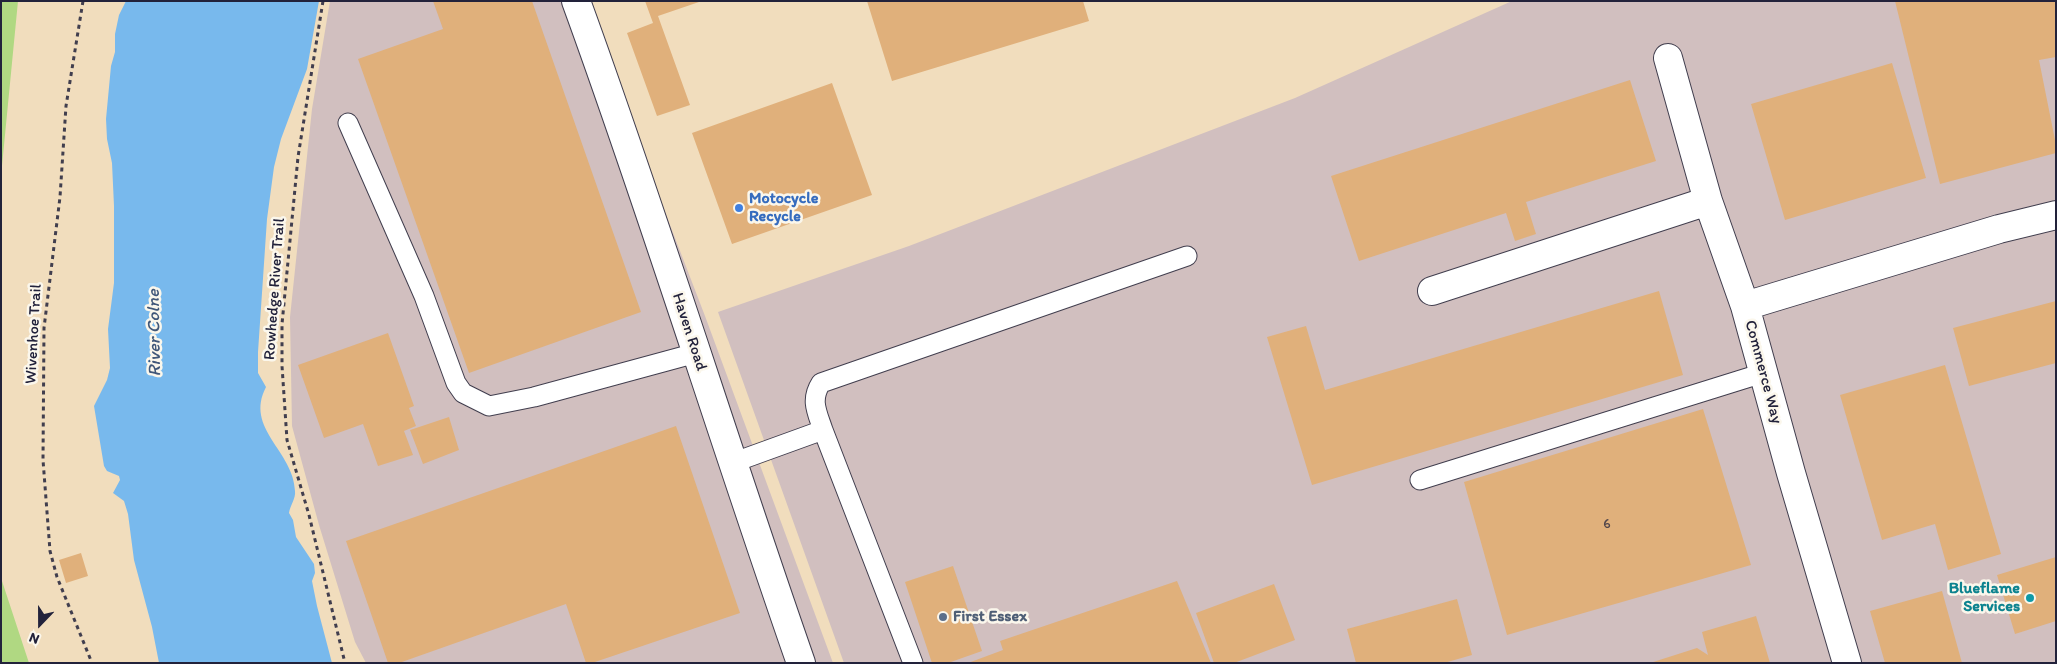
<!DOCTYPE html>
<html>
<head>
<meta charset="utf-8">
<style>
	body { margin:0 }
	#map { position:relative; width:2057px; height:664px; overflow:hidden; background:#f1ddbd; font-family:Itim,sans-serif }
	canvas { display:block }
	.frame { position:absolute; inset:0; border:2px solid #22223b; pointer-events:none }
	.north { position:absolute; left:15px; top:599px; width:50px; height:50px; -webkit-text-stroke:4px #fbf7ec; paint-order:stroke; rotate:202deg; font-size:14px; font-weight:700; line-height:20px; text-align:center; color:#22223b }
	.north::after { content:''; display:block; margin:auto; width:18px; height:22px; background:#22223b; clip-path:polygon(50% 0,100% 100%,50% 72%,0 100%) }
</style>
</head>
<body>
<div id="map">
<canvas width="2057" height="664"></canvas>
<div class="frame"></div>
<div class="north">N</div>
</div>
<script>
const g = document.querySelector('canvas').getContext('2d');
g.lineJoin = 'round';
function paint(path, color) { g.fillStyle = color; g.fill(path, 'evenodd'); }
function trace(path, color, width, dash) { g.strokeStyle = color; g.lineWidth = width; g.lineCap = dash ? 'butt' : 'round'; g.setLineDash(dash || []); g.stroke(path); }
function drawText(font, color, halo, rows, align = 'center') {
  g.font = font + ' Itim,sans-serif'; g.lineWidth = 5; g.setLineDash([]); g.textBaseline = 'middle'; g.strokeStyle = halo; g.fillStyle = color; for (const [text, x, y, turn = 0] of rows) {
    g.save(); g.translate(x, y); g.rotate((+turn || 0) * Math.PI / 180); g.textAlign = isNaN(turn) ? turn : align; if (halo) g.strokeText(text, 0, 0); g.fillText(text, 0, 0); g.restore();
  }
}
paint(new Path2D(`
	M330,1h254l121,315 128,347h-467l-11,-21 -36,-117 -27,-99 -2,-109 22,-208z
	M1512,1h544v662h-1212l-126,-351 191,-66 386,-148z`), '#d1bfbf');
paint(new Path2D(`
	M1,1h17l-17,175z
	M1,578l28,85h-28z`), '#b0d882');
paint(new Path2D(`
	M126,1h193l-12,68 -26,70 -7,28 -7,52 -9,133v21l8,14c-22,42 28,64 29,104 1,7 -5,15 -6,22l4,7 3,17 18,27 1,9 -3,8 5,25 15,57h-173l-7,-36 -18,-67 -6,-46 -4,-13 -11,-8 7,-13 -1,-4 -12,-5 -3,-5 -10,-60 13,-26 3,-12 -2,-39 6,-46v-77l-2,-43 -5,-24 -1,-20 5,-53 4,-14v-18l4,-19z`), '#78b9ed');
paint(new Path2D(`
	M433,1h99l109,311 -172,61 -111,-314 85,-30z
	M645,1l54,1 -41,14 32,89 -33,11 -30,-83 26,-10z
	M867,1h216l6,20 -197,60z
	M1895,1h161v56l-17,3 17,85v8l-116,31z
	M1892,63l34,115 -141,42 -34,-116z
	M1630,80l26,81 -130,41 10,32 -21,7 -9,-28 -147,48 -28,-85z
	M832,83l40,112 -140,49 -40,-111z
	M1659,291l24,84 -371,110 -45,-148 39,-11 19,64z
	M2056,301v62l-87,23 -16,-58z
	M388,333l26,73 -5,2 7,18 -12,5 9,24 -35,11 -15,-42 -39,14 -26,-73z
	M1945,365l56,189 -53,16 -13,-46 -53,16 -42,-145z
	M1703,409l48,156 -244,70 -43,-153z
	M449,417l10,33 -36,14 -13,-34z
	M676,426l64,187 -148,50h-6l-20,-59 -167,59h-11l-42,-122z
	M81,553l7,23 -22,7 -7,-23z
	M2056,557v64l-41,13 -18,-59z
	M953,566l29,85 -34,12h-16l-27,-81z
	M1177,581l34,82h-243l35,-13 -3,-9z
	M1274,584l21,56 -61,23h-20l-18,-50z
	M1942,591l20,72h-77l-15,-52z
	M1457,599l15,56 -28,8h-88l-9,-34z
	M1756,616l14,47h-120l47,-15 11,7 -6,-23z`), '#e0b07b');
const service = new Path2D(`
	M348,123l76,173 32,87 7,10 26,13 45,-9 162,-44
	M823,430l90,233
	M732,463l91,-33c-6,-18 -13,-30 -2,-47l366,-127
	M1420,480l343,-107`);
const minor = new Path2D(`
	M1668,58l40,143 37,105
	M1432,291l276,-90
	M1847,663l-56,-190 -46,-167 254,-77 57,-14`);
const tertiary = new Path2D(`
	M576,1c80,219 148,442 225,662`);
trace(service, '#413e4e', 21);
trace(minor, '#413e4e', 30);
trace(tertiary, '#413e4e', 30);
trace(new Path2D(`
	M83,1l-17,105 -6,91 -16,131 -1,132 7,91 7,26 35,86
	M323,1l-25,156 -16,167v42l5,74 22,75 36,148`), '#413e4e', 3, [4, 4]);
trace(service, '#fff', 19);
trace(minor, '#fff', 28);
trace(tertiary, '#fff', 28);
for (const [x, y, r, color] of [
	[739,208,5,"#3f7fe0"],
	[2030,598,5,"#0f9aa8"],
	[943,617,5,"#5c6f8a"]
]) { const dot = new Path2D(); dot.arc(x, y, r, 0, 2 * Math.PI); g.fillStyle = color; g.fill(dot); trace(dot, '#fbf7ec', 2); }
drawText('14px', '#52464b', null, [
	["6",1607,524]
]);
drawText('bold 16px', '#366cbe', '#fbf7ec', [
	["Motocycle",749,199],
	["Recycle",749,217]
], 'left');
drawText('16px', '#22223b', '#fbf7ec', [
	["Rowhedge River Trail",275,289,-86],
	["Haven Road",689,332,72],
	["Wivenhoe Trail",34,334,-87],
	["Commerce Way",1763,372,75]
]);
drawText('bold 16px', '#0d838f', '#fbf7ec', [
	["Blueflame",2020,589],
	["Services",2020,607]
], 'right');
drawText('bold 16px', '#4e5e75', '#fbf7ec', [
	["First Essex",953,617]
], 'left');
drawText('italic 18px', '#405779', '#fbf7ec', [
	["River Colne",155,333,-91]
]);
</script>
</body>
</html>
